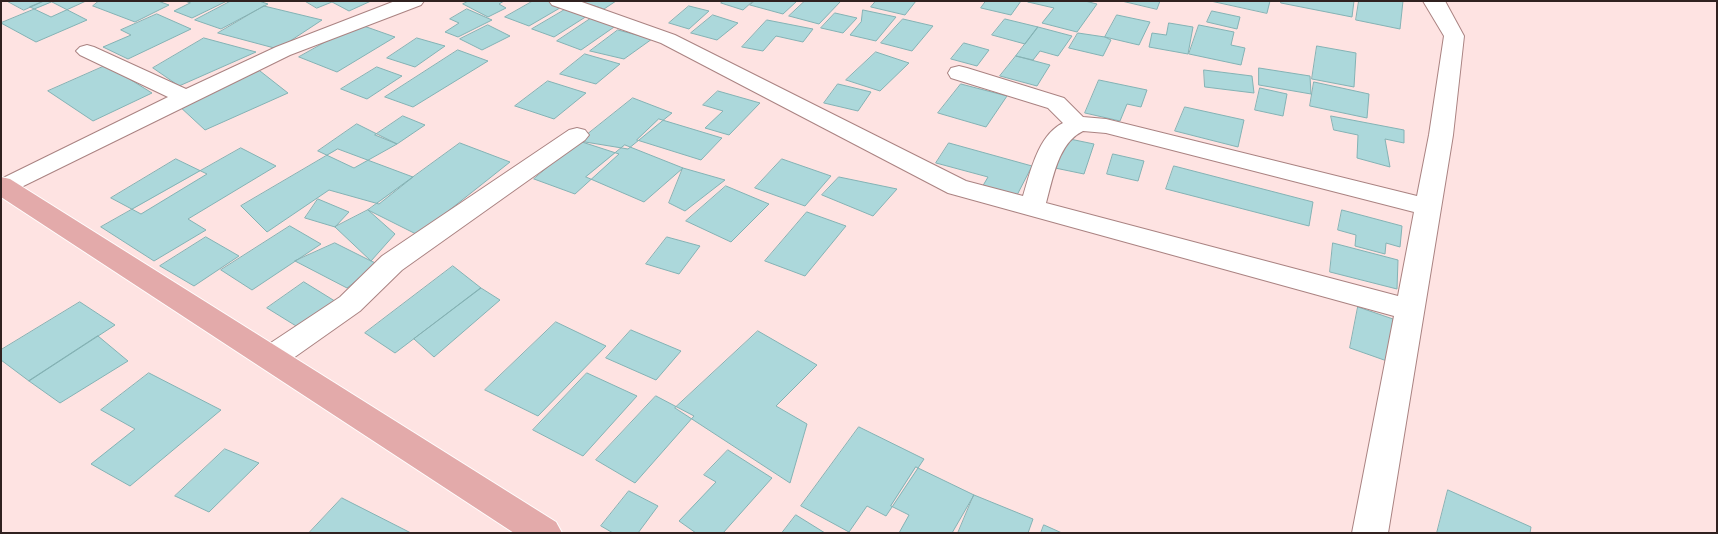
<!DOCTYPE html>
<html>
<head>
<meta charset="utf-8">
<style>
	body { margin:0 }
	#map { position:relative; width:1718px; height:534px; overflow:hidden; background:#fee3e2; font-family:"Titillium Web",sans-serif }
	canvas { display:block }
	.frame { position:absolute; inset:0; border:2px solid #302120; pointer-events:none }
</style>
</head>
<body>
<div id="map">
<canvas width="1718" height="534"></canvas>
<div class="frame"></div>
</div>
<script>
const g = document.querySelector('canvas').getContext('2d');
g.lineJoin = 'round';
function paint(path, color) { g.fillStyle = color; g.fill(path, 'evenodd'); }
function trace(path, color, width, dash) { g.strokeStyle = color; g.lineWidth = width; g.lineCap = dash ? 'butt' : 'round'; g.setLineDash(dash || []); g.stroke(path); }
const building = new Path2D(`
	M7,1h37l-20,9z
	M44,1h42l-35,16 -21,-10z
	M99,1h59l11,4 -34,17 -42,-16z
	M185,1h42l-35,17 -18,-7 16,-8z
	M231,1h28l9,3 -47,25 -26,-9z
	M305,1h66l-22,10 -17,-9 -15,6z
	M469,1h35l-5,3 7,4 -18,9 -25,-13z
	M533,1h21l11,4 -36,21 -24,-9z
	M584,1h32l-12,8 -22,-7z
	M724,1h29l-10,9 -22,-7z
	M755,1h42l-14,13 -33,-9z
	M805,1h36l-22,23 -30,-8z
	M876,1h40l-11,14 -34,-8z
	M986,1h35l-10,14 -30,-7z
	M1085,1l12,3 -20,28 -35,-9 12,-15 -26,-6z
	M1122,1h38l-3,8z
	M1211,1h59l-3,12z
	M1281,1h73l-2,16 -71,-14z
	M1359,1h44l-3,28 -44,-9z
	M52,2l35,18 -51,22 -35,-19z
	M264,6l58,14 -44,29 -60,-16z
	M689,6l20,5 -20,18 -20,-6z
	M467,9l25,11 -34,17 -13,-5 14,-9 -9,-4z
	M566,9l21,7 -33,21 -22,-8z
	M863,10l33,7 -20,24 -26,-6 11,-13z
	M1212,11l28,6 -3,12 -30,-7z
	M835,13l22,5 -14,15 -22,-5z
	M157,14l34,15 -63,30 -25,-12 28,-12 -10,-5z
	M713,15l25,8 -21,17 -26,-7z
	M1117,15l33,7 -11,23 -34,-8z
	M593,17l24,8 -36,25 -24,-9z
	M903,19l30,7 -21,25 -31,-8z
	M1005,19l33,8 -13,17 -33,-9z
	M767,20l46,9 -10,13 -27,-6 -13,15 -21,-4z
	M1169,23l24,4 -5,27 -39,-7 3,-14 14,2z
	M358,24l37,13 -58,35 -38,-15z
	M488,25l22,11 -28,14 -22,-11z
	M1199,25l35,7 -3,13 14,3 -4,17 -52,-11z
	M1038,27l34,9 -14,20 -18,-5 -7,9 -17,-4z
	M618,30l34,9 -28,20 -34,-8z
	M1078,33l27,4 6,3 -8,16 -34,-8z
	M204,38l52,14 -77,34 -26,-18z
	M417,38l28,8 -30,21 -28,-9z
	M964,43l25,7 -12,16 -26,-7z
	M1317,46l39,7 -2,34 -42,-8z
	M458,50l30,11 -75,46 -28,-10z
	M876,52l33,11 -29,28 -34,-11z
	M585,54l35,10 -24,20 -36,-10z
	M1016,56l34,9 -13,21 -37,-10z
	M107,65l45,28 -59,28 -45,-30z
	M377,67l25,9 -35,23 -26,-10z
	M1259,68l51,8 1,18 -52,-9z
	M1204,70l48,6 2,17 -49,-6z
	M260,71l28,22 -83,37 -27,-25z
	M1099,80l48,10 -6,17 -14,-3 -7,17 -35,-8z
	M548,81l38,12 -32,26 -39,-13z
	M1314,82l55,12 -2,24 -57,-12z
	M838,84l33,8 -13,19 -34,-8z
	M961,84l46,12 -21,31 -48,-14z
	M1260,88l27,6 -4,22 -28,-6z
	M718,91l42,12 -31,32 -24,-7 18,-17 -20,-6z
	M633,98l39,15 -44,36 -49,-8z
	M1185,107l59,13 -6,27 -63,-16z
	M403,116l22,9 -28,19 -22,-9z
	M1331,116l73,14v13l-19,-4 5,28 -33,-9 1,-23 -24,-5z
	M659,119l63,19 -21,22 -64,-20z
	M357,124l40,20 -43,24 -36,-17z
	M1065,138l29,6 -10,30 -29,-6z
	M579,141l40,13 -44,40 -41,-15z
	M460,143l50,19 -92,73 -50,-25z
	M949,143l83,23 -17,33 -34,-10 7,-12 -52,-14z
	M625,145l58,23 -39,34 -58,-25z
	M241,148l35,18 -88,53 18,11 -52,31 -53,-34z
	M338,149l75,28 -34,27 -50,-14 -62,42 -26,-26z
	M1113,154l31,7 -6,20 -31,-7z
	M176,159l31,15 -66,40 -30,-16z
	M782,159l49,17 -26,30 -50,-18z
	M1174,166l139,36 -4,24 -143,-37z
	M683,168l42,12 -40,31 -16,-8z
	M839,177l58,12 -24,27 -51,-21z
	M726,186l43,18 -38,38 -45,-21z
	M318,199l31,13 -14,15 -30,-9z
	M368,210l27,24 -24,27 -36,-34z
	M1342,210l60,16 -2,21 -14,-4 -1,11 -30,-8 1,-11 -18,-5z
	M807,212l39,14 -41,50 -40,-15z
	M290,226l31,18 -69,46 -31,-20z
	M206,237l33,19 -45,30 -34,-20z
	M667,237l33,9 -21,28 -33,-10z
	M335,243l36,18 7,3 -31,24 -52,-27z
	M1333,243l65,17 -1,29 -67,-17z
	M453,266l28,22 -86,65 -30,-20z
	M304,282l34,21 -37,26 -34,-21z
	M481,288l19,12 -66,57 -20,-18z
	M80,302l35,23 -86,56 -28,-21v-10z
	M1358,307l35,12 -6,42 -37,-13z
	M556,322l50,24 -68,70 -53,-26z
	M631,330l50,21 -25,29 -50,-22z
	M758,331l59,34 -41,41 31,18 -17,59 -115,-75z
	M98,336l30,25 -68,42 -31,-22z
	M149,373l72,37 -91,76 -39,-22 44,-35 -34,-19z
	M587,373l50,23 -54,60 -50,-26z
	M656,396l38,20 -59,67 -39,-23z
	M859,427l65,32 -38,57 -19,-10 -18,26 -48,-26z
	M225,449l34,14 -50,49 -34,-16z
	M728,450l44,28 -49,55h-27l-17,-12 37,-39 -12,-7z
	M916,467l58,28 -22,38h-53l10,-18 -18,-9z
	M1448,490l83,37 -1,6h-93z
	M629,491l29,15 -20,27h-25l-12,-7z
	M974,495l59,24 -5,14h-70z
	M342,498l69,35h-102z
	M796,515l29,18h-43z
	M1044,525l18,8h-21z`);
paint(building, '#acd8db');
trace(building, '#84b2b4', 1);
const street = new Path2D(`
	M395,1h29l-3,4 -131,50 -289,142v-18l167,-82 -88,-42 -4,-4 4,-4 7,-2 7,2 92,42 90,-42z
	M549,1h30l96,34 291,146 57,15c7,-23 15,-61 40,-73l-15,-15 -97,-30 -3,-5 3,-5 8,-2 8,2 97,30 19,19 23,2 311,77 12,-61 15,-99 -21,-35h22l19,35 -11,99 -65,398h-36l42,-217 -446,-123 -287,-150 -109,-38zM1083,131l23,2 308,79 -16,84 -352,-93c7,-25 12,-60 37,-72z
	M577,128l8,2 4,5 -4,5 -183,130 -42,41 -78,55 -11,4 -11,-4 -4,-8 4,-8 80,-53 42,-41 187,-126z`);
const primary = new Path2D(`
	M1,177l9,2 546,343 6,11h-48l-513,-336z`);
trace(street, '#aa8382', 2);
trace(primary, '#fff', 2);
paint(street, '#fff');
paint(primary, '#e3aaaa');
</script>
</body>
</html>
